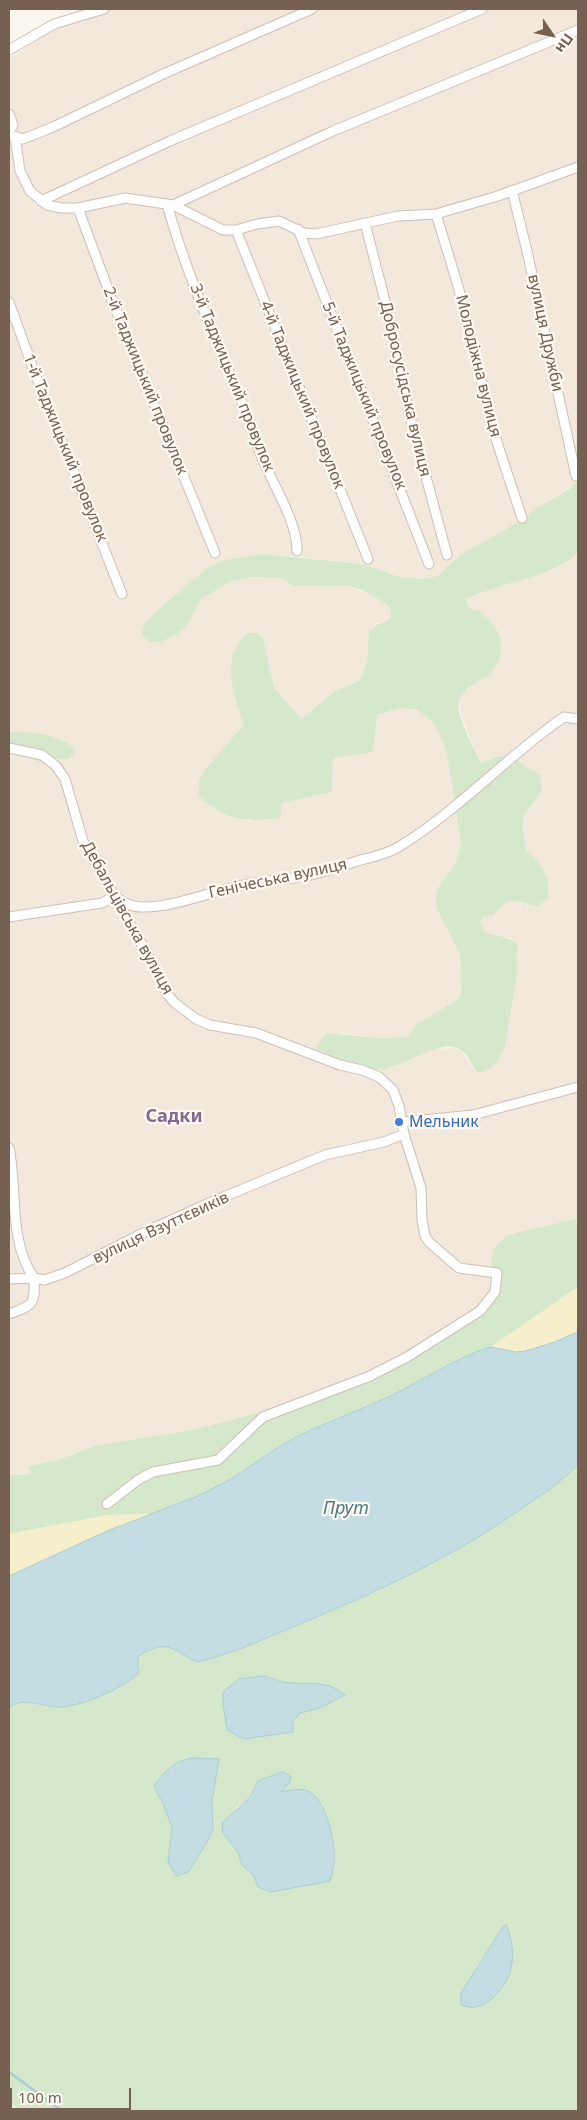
<!DOCTYPE html>
<html>
<head>
<meta charset="utf-8">
<style>
	body { margin:0 }
	#map { position:relative; width:587px; height:2120px; overflow:hidden; background:#fbf6ed; font-family:"Noto Sans",sans-serif }
	canvas { display:block }
	.frame { position:absolute; inset:0; border:10px solid #756051; pointer-events:none }
	.north { position:absolute; left:527px; top:10px; width:50px; height:50px; -webkit-text-stroke:4px #fefaf3; paint-order:stroke; rotate:124deg; font-size:14px; font-weight:700; line-height:20px; text-align:center; color:#756051 }
	.north::after { content:''; display:block; margin:auto; width:18px; height:22px; background:#756051; clip-path:polygon(50% 0,100% 100%,50% 72%,0 100%) }
	.scale { position:absolute; left:10px; top:2088px; width:121px; height:22px; box-sizing:border-box; border:2px solid #756051; border-top:0; padding-left:6px; font-size:15px; line-height:18px; white-space:nowrap; color:#756051; -webkit-text-stroke:4px #fefaf3; paint-order:stroke }
</style>
</head>
<body>
<div id="map">
<canvas width="587" height="2120"></canvas>
<div class="frame"></div>
<div class="north">Пн</div>
<div class="scale">100 m</div>
</div>
<script>
const g = document.querySelector('canvas').getContext('2d');
g.lineJoin = 'round';
function paint(path, color) { g.fillStyle = color; g.fill(path, 'evenodd'); }
function trace(path, color, width, dash) { g.strokeStyle = color; g.lineWidth = width; g.lineCap = dash ? 'butt' : 'round'; g.setLineDash(dash || []); g.stroke(path); }
function drawText(font, color, halo, rows, align = 'center') {
  g.font = font + ' "Noto Sans",sans-serif'; g.lineWidth = 4.5; g.setLineDash([]); g.textBaseline = 'middle'; g.strokeStyle = halo; g.fillStyle = color; for (const [text, x, y, turn = 0] of rows) {
    g.save(); g.translate(x, y); g.rotate((+turn || 0) * Math.PI / 180); g.textAlign = isNaN(turn) ? turn : align; if (halo) g.strokeText(text, 0, 0); g.fillText(text, 0, 0); g.restore();
  }
}
paint(new Path2D(`
	M76,9h502v473l-41,26 -15,12 -62,35 -23,21 -12,3 -25,-2 -37,-13 -71,-8 -28,-2 -41,6 -17,9 -35,32 -22,41h10l17,-7 11,-9 14,-27 31,-18 19,-4 31,1 10,8h57l25,10 11,7 5,6 1,8 -3,4 -12,2 -7,8 -2,31 -7,19 -25,10 -34,28 -27,-32 -11,-50 -25,70 5,18 -15,17 -16,65 37,14 33,-18 50,-11 1,-34 44,-43 23,-7 18,2 16,14 12,25 15,94 -6,21 -9,12 5,58 9,20 1,40 -6,7 -37,22 -10,14 -28,1 -41,-5 39,37 18,-3 37,-18 20,-1 9,3 12,19 40,-83 4,-18 -1,-26 -9,-6h-13l-10,-5 -5,-10 4,-6 22,-15 9,-2 13,6 -1,-52 -4,-23 1,-14 9,-12 -36,-47 -16,6 -19,-44 -3,-17 4,-9 9,-7 6,-76 -7,-1 -6,-5 1,-5 19,-10 25,-5 48,-17 20,-14v665l-71,17 -14,50 -7,14 -82,57 -65,30 -70,23 -77,21 -95,15 -42,16 -26,5 2,8 -22,1v-724l45,8h15l-36,-26 -24,-3v-672l51,-32 21,-7z`), '#f2e9dc');
paint(new Path2D(`
	M576,482h2v71c-31,27 -76,28 -111,46l-1,5 5,5 7,1c5,5 12,10 16,16 12,15 8,38 -6,49 -9,7 -25,13 -29,26 -4,14 16,48 22,62l16,-6 12,-2 32,21 1,14 -18,26 -1,14 4,23c17,10 23,25 21,45l-9,8c-24,-3 -27,-14 -45,9l-10,1 -4,6 5,10c11,5 22,4 32,11l1,26 -13,77 -7,16 -10,8 -10,3c-6,-6 -8,-16 -16,-22 -22,-16 -58,19 -83,19 -15,0 -48,-15 -62,-22l3,-8 8,-7 52,5 28,-1 10,-14 37,-22 6,-7 -1,-40 -21,-41 -4,-13 3,-12 17,-24 6,-21 -15,-94 -12,-25 -16,-14 -18,-2 -23,7 -4,37 -40,6 -1,34 -50,11 -2,15c-35,4 -54,3 -81,-22v-15l5,-10 39,-46c-6,-22 -18,-53 -8,-75 3,-6 8,-12 12,-17h9l7,4 11,50 27,32 34,-28 25,-10 7,-19 2,-31c9,-10 16,-7 22,-14l-1,-8 -5,-6 -23,-13 -13,-4h-57l-10,-8 -31,-1 -19,4 -31,18 -14,27 -11,9 -16,7h-11l-7,-7 2,-10 9,-11 53,-45 17,-9 41,-6 99,10 37,13 25,2 12,-3 23,-21 62,-35 15,-12 32,-19z
	M9,731c22,1 45,2 64,16l1,6 -5,6h-15l-7,3 -9,-1 -29,-10z
	M578,1218v69l-87,60 -37,15 -63,34 -87,37 -24,13 -49,33 -33,17 -43,18 -46,1 -100,19v-59l22,-1 -2,-8 26,-5 42,-16 95,-15 57,-15 90,-29 37,-15 56,-33 53,-39 8,-14 -2,-24 3,-13 13,-13z
	M578,1464v647h-558l-11,-9v-395c22,-12 35,5 53,-1 26,-9 53,-25 78,-37l-2,-12c4,-4 9,-6 14,-8 19,-8 29,7 45,13 33,-7 65,-22 96,-35 81,-34 164,-71 235,-123 18,-12 36,-24 50,-40zM265,1676l19,6 36,26 -20,4 -7,10v10l-49,7 -20,-47 15,-13zM163,1774l49,27 1,28 -45,33 4,-34 -8,-22 -10,-20zM254,1787l26,5 52,55 3,13 -26,24 -18,4 -33,-1 -4,-11 -12,-11 -4,-13 -9,-11 7,-33 14,-11zM496,1938h16l-37,31z`), '#d6e8cc');
paint(new Path2D(`
	M578,1287v45c-19,8 -43,22 -64,19 -8,0 -15,-3 -23,-4z
	M155,1514l-48,17 -98,45v-42l100,-19z`), '#f6efcc');
const water = new Path2D(`
	M578,1332v132c-14,16 -32,28 -50,40 -71,52 -154,89 -235,123 -31,13 -64,28 -96,35 -16,-6 -26,-21 -45,-13 -5,2 -10,4 -14,8l1,16c-18,16 -53,32 -78,34 -19,1 -34,-11 -52,0v-131l98,-45 91,-35 33,-17 49,-33 24,-13 87,-37 63,-34 22,-10 15,-5 25,5 10,-1 29,-9z
	M265,1676c6,2 13,5 19,6 24,4 41,-4 61,13l-25,13 -20,5 -7,9v10l-49,7 -17,-9 -4,-26v-12l16,-13z
	M196,1758l23,1 -7,42 1,28 -7,15 -18,28 -12,4 -8,-14 4,-34 -8,-22 -10,-20c12,-16 21,-27 42,-28z
	M283,1772l8,5 -2,6 -8,9c9,-2 18,-4 27,-1 18,7 28,54 26,70 0,7 -2,13 -4,20l-59,11 -13,-5 -4,-11 -12,-11 -4,-13 -15,-19 -1,-10 28,-26 8,-16z
	M506,1925c12,27 8,57 -16,75 -10,8 -18,9 -29,5v-12l41,-65z`);
paint(water, '#c3dde3');
trace(water, '#aaccd4', 1);
trace(new Path2D(`
	M9,2072l53,39`), '#aaccd4', 2.5);
const street = new Path2D(`
	M9,50l45,-26 50,-15
	M9,114l4,11 -4,6
	M11,135l12,4 30,-12 108,-52 151,-66
	M15,136l5,35 10,20 17,14 14,3h17l47,-10 48,7 50,25h13l21,-6 22,-3 25,12 12,1 82,-18 38,-2 62,-18 80,-29
	M512,190l15,61 49,225
	M41,201l129,-60 312,-132
	M167,204c19,70 50,137 77,204 7,15 10,32 17,47 10,26 37,68 36,96
	M173,205l160,-74 245,-101
	M78,208l37,100 100,245
	M436,214l22,72 35,144 29,88
	M365,223l20,78 26,120 36,134
	M298,229l131,335
	M236,230l132,329
	M9,302l25,69 88,223
	M9,748l33,7 14,11 9,13 18,62 69,121 15,32 8,9 21,16 14,6 46,8 84,32 22,5 17,7 14,13 6,16 5,28 -20,8 -59,13 -116,48 -62,28 -82,42 -21,7 -10,-2 -25,1
	M9,917l93,-14 13,-7c9,7 16,11 27,11 29,1 68,-15 97,-21 23,-5 48,-6 71,-11 16,-3 32,-9 47,-14 13,-3 28,-7 40,-13 61,-37 109,-91 167,-131l14,2
	M403,1122l70,-7 105,-28
	M9,1148c9,42 -1,93 25,130
	M9,1314c25,-9 26,-10 25,-36
	M107,1504l31,-24 15,-8 65,-12 45,-43 107,-41 37,-19 73,-46 15,-19 2,-19 -38,-5 -30,-26 -4,-6 -3,-16 -1,-32 -17,-54`);
trace(street, '#cdbfb3', 11);
trace(street, '#fff', 9);
for (const [x, y, r, color] of [
	[399,1122,5,"#3f7fe0"]
]) { const dot = new Path2D(); dot.arc(x, y, r, 0, 2 * Math.PI); g.fillStyle = color; g.fill(dot); trace(dot, '#fefaf3', 2); }
drawText('16px', '#756051', '#fefaf3', [
	["вулиця Дружби",545,333,78],
	["Молодіжна вулиця",478,366,76],
	["3-й Таджицький провулок",232,378,68],
	["2-й Таджицький провулок",145,381,68],
	["Добросусідська вулиця",405,389,77],
	["4-й Таджицький провулок",302,395,68],
	["5-й Таджицький провулок",364,396,68],
	["1-й Таджицький провулок",65,448,68],
	["Генічеська вулиця",278,879,-12],
	["Дебальцівська вулиця",127,918,61],
	["вулиця Взуттєвиків",161,1228,-25]
]);
drawText('16px', '#366cbe', '#fefaf3', [
	["Мельник",409,1122]
], 'left');
drawText('bold 18px', '#856a8f', '#fefaf3', [
	["Садки",174,1117]
]);
drawText('italic 18px', '#4d7985', '#fefaf3', [
	["Прут",346,1509]
]);
</script>
</body>
</html>
